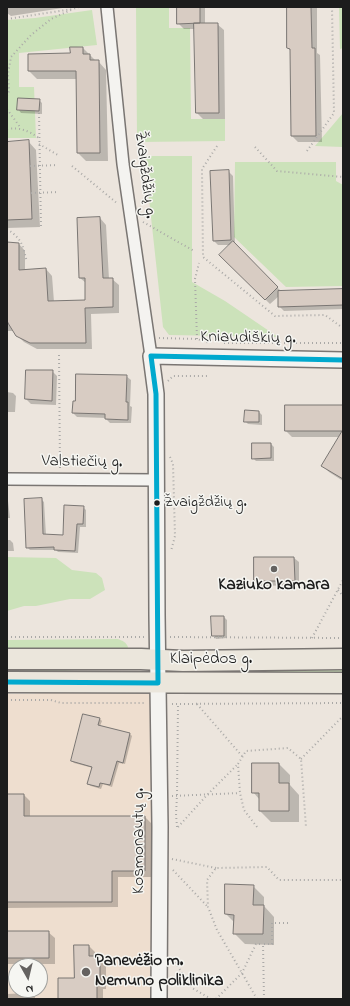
<!DOCTYPE html>
<html>
<head>
<meta charset="utf-8">
<style>
	body { margin:0 }
	#map { position:relative; width:350px; height:1006px; overflow:hidden; background:#ece5dd; font-family:"Indie Flower",sans-serif }
	canvas { display:block }
	.frame { position:absolute; inset:0; border:8px solid #1c1c1c; pointer-events:none }
	.north { position:absolute; left:8px; top:958px; width:40px; height:40px; box-sizing:border-box; background:#f6f6f2; border:1px solid #9f9f9c; border-radius:50%; rotate:172deg; font-size:11px; font-weight:700; line-height:16px; text-align:center; color:#1c1c1c }
	.north::after { content:''; display:block; margin:auto; width:14px; height:18px; background:#656260; clip-path:polygon(50% 0,100% 100%,50% 72%,0 100%) }
</style>
</head>
<body>
<div id="map">
<canvas width="350" height="1006"></canvas>
<div class="frame"></div>
<div class="north">N</div>
</div>
<script>
const g = document.querySelector('canvas').getContext('2d');
g.lineJoin = 'round';
function paint(path, color) { g.fillStyle = color; g.fill(path, 'evenodd'); }
function trace(path, color, width, dash) { g.strokeStyle = color; g.lineWidth = width; g.lineCap = dash ? 'butt' : 'round'; g.setLineDash(dash || []); g.stroke(path); }
function drawText(font, color, halo, rows, align = 'center') {
  g.font = font + ' "Indie Flower",sans-serif'; g.lineWidth = 3; g.setLineDash([]); g.textBaseline = 'middle'; g.strokeStyle = halo; g.fillStyle = color; for (const [text, x, y, turn = 0] of rows) {
    g.save(); g.translate(x, y); g.rotate((+turn || 0) * Math.PI / 180); g.textAlign = isNaN(turn) ? turn : align; if (halo) g.strokeText(text, 0, 0); g.fillText(text, 0, 0); g.restore();
  }
}
paint(new Path2D(`
	M62,689h78l8,4 5,7v87l-2,132 2,80h-146v-305h27zM16,966h24v24h-24z`), '#eedecf');
paint(new Path2D(`
	M136,7h33v21h21l1,91h34v22l-86,1 -2,-4z
	M339,7h4v41l-3,1z
	M92,10l5,35 -78,8v34h15l2,51h-29v-118l28,-2z
	M343,113v34l-28,-1z
	M146,156h46v126l33,19 53,36 -109,-2 -6,-8 -18,-165z
	M235,162h101v19l7,4v101l-57,1 -52,-50z
	M7,557l49,1 16,12 24,3 6,5 3,12 -15,9h-20l-34,7h-12l-17,5z
	M118,639c5,2 8,3 10,8l-1,3h-120v-10z
	M7,665l131,1v4h-64l-51,6h-16z
	M299,666h44v10l-169,-3 2,-1h76z`), '#cce2ba');
paint(new Path2D(`
	M7,7h62l-58,9 -4,-3z
	M178,7h27v17h12l7,6 1,89h-22l-6,-6 -2,-84h-11l-6,-6z
	M288,7h29v46l3,2 2,87h-24l-6,-6 -1,-85 -3,-3z
	M83,48l13,13h2l8,9 2,91h-22l-8,-8 -1,-74h-40l-8,-8z
	M39,100l3,3v11l-21,-1 -3,-4z
	M28,141l8,9 4,77 -33,1v-85z
	M228,171l5,5 2,70 47,46 61,-1v18l-59,2 -5,-5v-10l-9,8 -50,-49 10,-10h-12l-4,-4z
	M100,218l6,7 3,54h3l7,6v28l-28,1 1,35h-55l-13,-7 -7,-7 -3,-4h-7v-88l12,1 6,7v19l21,-1 6,7 2,26 32,-1v-18l-6,-5z
	M27,371h25l5,5 -1,29 -25,-1 -5,-5z
	M126,376l5,4 -1,26 2,1 -1,16h-21l-4,-4v-1l-29,-1 -4,-4z
	M7,392l6,1 3,3 -1,16h-8z
	M343,406v75l-14,-9 -6,-6 17,-29h-48l-6,-6z
	M259,412l3,3v10l-14,-1 -3,-3z
	M271,444l3,3v14h-18l-3,-3z
	M41,499l3,3 2,33 18,1 19,-29 3,3v17h-6l-2,26 -20,-1 -2,-2h-26l-3,-3z
	M7,500l1,1 2,17h-3z
	M7,540h3l3,3 1,8h-7z
	M294,558l5,4v23l-39,1 -5,-5z
	M224,617l3,3v18l-11,1 -3,-4z
	M100,719l2,2 -2,5 30,8 2,2 -7,28 -6,-1 -7,24 -9,-3 -2,5 -10,-3 -3,-2 5,-16 -19,-5 -2,-2z
	M279,764l11,11v10l9,10v27h-28l-11,-11v-11l-7,-8z
	M7,795h17l6,6v16h115l6,6v54h-33v30l-111,1z
	M253,886l11,11v9l10,11v28l-29,-1 -11,-11 1,-10 -9,-9z
	M7,932h41l7,6v26h-48z
	M75,946h14l6,6v5h2l9,10v22h-3v10h-44l16,-20z
	M32,993l3,4v2h-28v-5z`), '#0003');
const building = new Path2D(`
	M177,7h23v16l-23,1z
	M287,7h24l1,41h3l1,88h-25l-1,-87 -3,-1z
	M194,23h24l1,90h-23z
	M70,47h13v7h7v6h9l1,93h-23l-1,-82h-48v-17l42,-1z
	M18,98l22,1 -1,12 -22,-1z
	M29,140l3,79 -25,1v-78z
	M229,170l2,70 -18,1 -3,-70z
	M100,217l3,61h10v29l-28,1 1,35h-56l-14,-7 -8,-13 -1,-3v-78l12,1v27l27,-2 2,33 37,-1v-22h-6l-2,-60z
	M233,241l45,46 -13,13 -46,-45z
	M343,289v16l-65,2v-16z
	M26,370h27l-1,31 -27,-2z
	M76,374l51,1 -1,27h2v18l-23,-1v-5l-33,-1 1,-12h2z
	M285,405h58v74l-22,-13 21,-35h-57z
	M245,410l14,1v11h-15z
	M252,443h19v15l-19,1z
	M42,498l1,36 20,1 1,-30 20,1 -1,18h-6l-2,27 -21,-1v-3l-28,1 -2,-49z
	M254,557h40l1,24h-41z
	M211,616h13v20h-12z
	M83,714l17,4 -2,7 32,8 -7,30 -6,-2 -7,24 -10,-2 -1,4 -12,-3 5,-17 -21,-6z
	M252,763h27v20h10v28h-30v-18h-7z
	M7,794h17v22h121v55h-33v31h-105z
	M225,884l29,1 -1,20h11l-1,29h-30l1,-19 -9,-1z
	M7,931h42v27h-42z
	M74,945h15v11h8v4h3v23h-3v16h-39v-21h16z`);
paint(building, '#d8ccc3');
trace(building, '#7a7673', 1);
const street = new Path2D(`
	M107,7l16,157 28,192
	M7,479l150,1`);
const secondary = new Path2D(`
	M159,999l1,-172 -3,-212 -1,-221 -5,-38 192,4`);
const highway = new Path2D(`
	M7,659h134l42,2 160,-2
	M7,682l336,1`);
trace(street, '#7a7673', 14);
trace(secondary, '#7a7673', 18);
trace(highway, '#7a7673', 23);
trace(new Path2D(`
	M7,19l66,-10 6,-2
	M7,96l2,-5 -1,-17 3,-17 20,-22 20,-16 22,-10
	M7,109l13,18
	M39,113l2,114
	M7,129c13,-2 22,2 32,9
	M39,144l19,11
	M217,146l-15,23 1,88 72,59 50,-1 15,11h3
	M255,147l22,24 66,6
	M307,151l27,-38 -2,-106
	M30,166l28,-1
	M72,166l46,38
	M31,193l28,-1
	M143,222l51,29
	M7,229c16,11 15,15 20,33
	M159,338l38,1 13,4
	M197,339l-2,-60 4,-16
	M224,343h119
	M59,355l1,114
	M168,381l5,-5h34
	M170,457l3,7 2,72 -4,15
	M338,590l5,6
	M7,637h137
	M170,637l173,1
	M312,638l31,-58
	M7,700h44l10,3h85
	M172,704l171,-1
	M197,704l45,52
	M301,759l42,-43
	M172,796l68,-3
	M177,827l-1,-13 1,-18 1,-92
	M178,827l29,-32 31,-31
	M257,827l-13,-17 -4,-17 -2,-29 8,-13 42,-3 13,11 5,68
	M172,859l44,9
	M173,870l34,36
	M173,959l19,29 19,11
	M216,999l26,-26 14,-29h7
	M257,999l-40,-69 -9,-23 -1,-27 9,-12 51,-1 12,13h64
	M264,999l-1,-55h9v-21h17`), '#aaa9a7', 2, [1, 3]);
trace(street, '#f4f3f0', 11);
trace(secondary, '#f4f3f0', 15);
trace(highway, '#ebe6dc', 20);
trace(new Path2D(`
	M7,682l151,1 -2,-289 -5,-38 192,4`), '#00a9ce', 5);
for (const [x, y, r, color] of [
	[157,503,3.5,"#1c1c1c"],
	[274,569,4,"#656260"],
	[86,972,5,"#656260"]
]) { const dot = new Path2D(); dot.arc(x, y, r, 0, 2 * Math.PI); g.fillStyle = color; g.fill(dot); trace(dot, '#f6f6f2', 1.5); }
drawText('16px', '#1c1c1c', '#f6f6f2', [
	["Žvaigždžių g.",164,503]
], 'left');
drawText('17px', '#1c1c1c', '#f6f6f2', [
	["Žvaigždžių g.",144,175,83],
	["Kniaudiškių g.",248,339,1],
	["Valstiečių g.",82,463,1],
	["Klaipėdos g.",211,660],
	["Kosmonautų g.",140,841,-90]
]);
drawText('bold 17px', '#1c1c1c', '#f6f6f2', [
	["Kaziuko kamara",274,586],
	["Panevėžio m.",95,962,"left"],
	["Nemuno poliklinika",95,982,"left"]
]);
</script>
</body>
</html>
